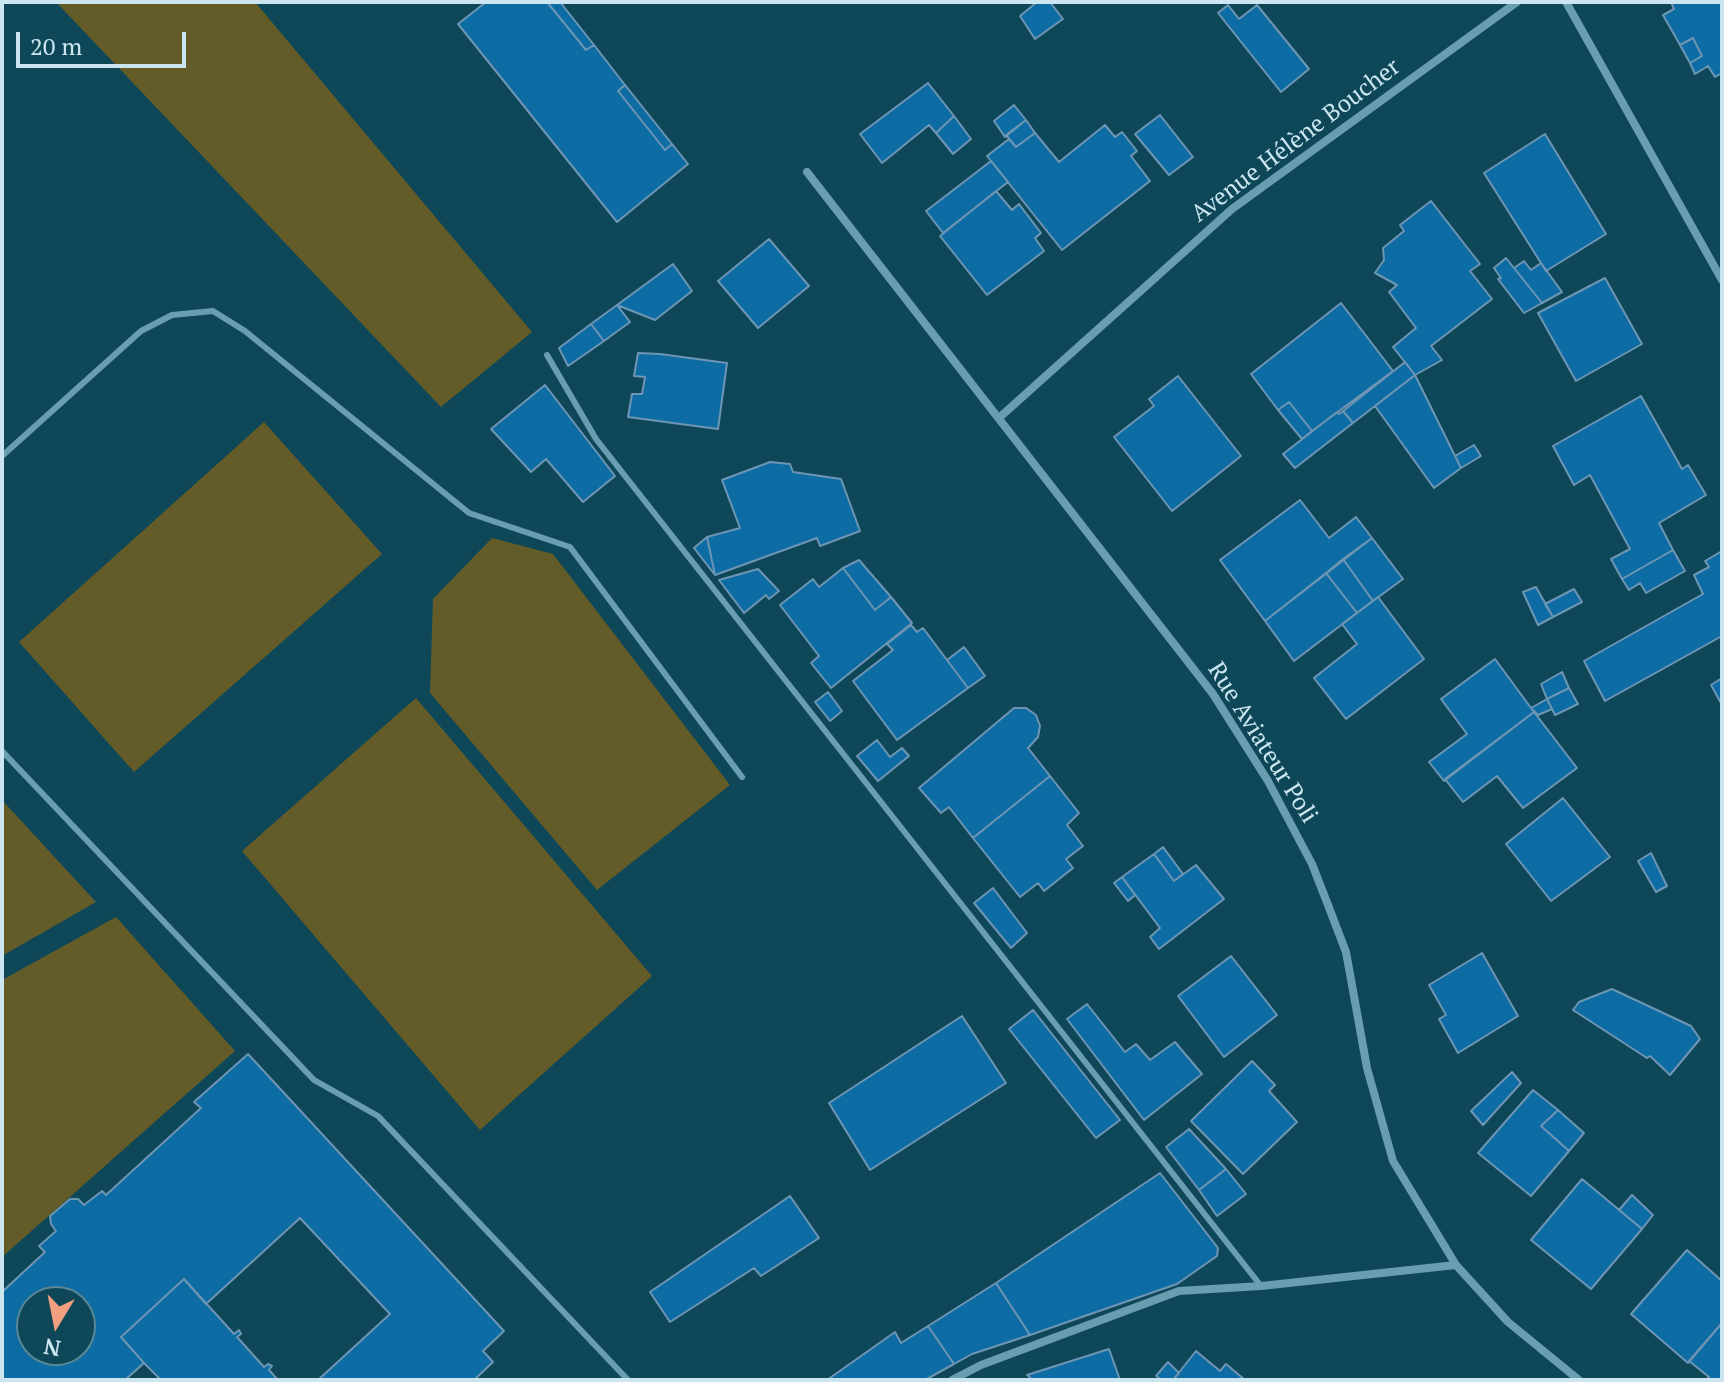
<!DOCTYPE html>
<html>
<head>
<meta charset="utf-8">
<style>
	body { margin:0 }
	#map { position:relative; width:1724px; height:1382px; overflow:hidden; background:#0d4758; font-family:"PT Serif",serif }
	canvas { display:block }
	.frame { position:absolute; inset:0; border:4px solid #cbe6f0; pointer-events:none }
	.north { position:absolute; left:16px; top:1286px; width:80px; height:80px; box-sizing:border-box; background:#0d4758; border:2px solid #598795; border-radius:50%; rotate:190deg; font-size:22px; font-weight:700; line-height:32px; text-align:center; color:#cbe6f0 }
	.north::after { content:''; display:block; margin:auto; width:28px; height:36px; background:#f2a080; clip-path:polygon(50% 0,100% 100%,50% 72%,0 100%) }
	.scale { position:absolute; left:16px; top:32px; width:170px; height:36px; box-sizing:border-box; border:4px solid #cbe6f0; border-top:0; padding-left:10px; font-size:24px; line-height:28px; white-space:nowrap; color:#cbe6f0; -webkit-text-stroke:6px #0d4758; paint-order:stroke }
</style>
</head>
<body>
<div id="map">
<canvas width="1724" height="1382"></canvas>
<div class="frame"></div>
<div class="north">N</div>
<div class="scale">20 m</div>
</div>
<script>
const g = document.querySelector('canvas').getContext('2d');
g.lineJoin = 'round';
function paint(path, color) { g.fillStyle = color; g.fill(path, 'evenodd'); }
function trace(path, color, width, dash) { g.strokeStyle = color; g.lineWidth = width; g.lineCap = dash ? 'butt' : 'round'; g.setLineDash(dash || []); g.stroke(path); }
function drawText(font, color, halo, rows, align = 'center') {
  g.font = font + ' "PT Serif",serif'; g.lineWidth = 7; g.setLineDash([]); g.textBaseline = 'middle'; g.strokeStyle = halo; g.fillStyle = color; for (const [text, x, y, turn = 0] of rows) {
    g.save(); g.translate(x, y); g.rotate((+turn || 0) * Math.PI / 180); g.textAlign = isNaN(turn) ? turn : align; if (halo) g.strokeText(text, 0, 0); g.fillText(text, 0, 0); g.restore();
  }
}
paint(new Path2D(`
	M56,2h199l277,330 -91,75z
	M264,422l118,132 -248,218 -115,-130z
	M492,538l61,16 177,231 -133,105 -167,-197 3,-94z
	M416,698l236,278 -172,154 -238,-279z
	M2,800l94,102 -94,54z
	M116,917l119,134 -233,206v-277z`), '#635c29');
const building = new Path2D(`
	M486,2h61l39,48 8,-5 31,40 -7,6 47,59 7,-6 16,20 -71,58 -159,-198z
	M547,2h13l34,43 -8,5z
	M1037,2h13l13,17 -28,20 -15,-23z
	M1671,2h51v71l-7,4 -7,-11 -13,8 -5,-11 12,-7 -9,-18 -13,7 -17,-30 11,-6z
	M1228,5l11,14 18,-14 52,64 -28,23 -63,-79z
	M1693,38l9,18 -12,7 -10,-18z
	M928,83l26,33 -18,17 -7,-8 -47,38 -22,-29z
	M625,85l47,59 -7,6 -47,-59z
	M1014,105l12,15 -21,17 -11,-16z
	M1160,115l33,42 -24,18 -34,-41z
	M954,116l17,23 -18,15 -17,-21z
	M1026,120l9,13 -19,14 -10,-12z
	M1105,125l10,12 7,-5 15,19 -6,5 19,25 -88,69 -75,-94 22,-17 7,8 19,-14 24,29z
	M1545,134l61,100 -60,37 -62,-98z
	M991,161l17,21 -65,51 -17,-22z
	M996,191l16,19 7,-6 22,29 -6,5 9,13 -57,44 -47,-59z
	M1431,201l49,63 -10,7 22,28 -61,47 11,14 -27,15 -22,-28 23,-19 -27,-36 8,-7 -22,-12 9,-13 -1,-12 21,-17 -4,-6z
	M769,239l40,47 -51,42 -40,-47z
	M1506,258l36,45 -18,10 -26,-34 3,-1 -7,-10z
	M1524,261l7,9 10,-7 21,29 -20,11 -28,-35z
	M673,264l19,27 -37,29 -38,-15z
	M1605,278l37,66 -66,37 -38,-68z
	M1341,303l52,68 -81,60 -23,-29 -11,8 -27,-36z
	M617,305l13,17 -26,19 -13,-17z
	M591,324l13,17 -36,25 -9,-18z
	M638,353l22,1 67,9 -9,66 -90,-12 4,-23h10l3,-17 -11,-1z
	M1405,362l10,13 -62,48 -10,-12z
	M1415,375l46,93 -27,20 -59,-82z
	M1178,376l63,80 -69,55 -58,-74 40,-31 -5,-7z
	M545,385l70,91 -32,26 -37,-43 -15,13 -40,-43z
	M1641,396l41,73 6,-4 18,30 -47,28 14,27 -51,29 -11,-20 19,-10 -40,-74 -16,10 -21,-39z
	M1289,402l23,29 -10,8 -24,-29z
	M1343,411l10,12 -58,45 -12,-14 54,-42 2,2z
	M1474,445l7,11 -20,12 -6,-12z
	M770,462l20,2 3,8 48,7 19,52 -40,15 -3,-8 -102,37 -8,-38 33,-9 -18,-48z
	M1300,500l29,38 27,-21 16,21 -107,83 -45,-61z
	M707,537l8,38 -21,-27z
	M1372,538l31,41 -30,22 -30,-42z
	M1673,550l12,21 -39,22 -6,-10 -11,7 -7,-11z
	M1722,551v85l-117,65 -21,-40 119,-67 -9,-19 15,-8 -4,-6z
	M1343,559l30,42 -16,12 -31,-40z
	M859,560l32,37 -16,13 -32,-42z
	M843,568l32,42 16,-13 21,26 -81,65 -20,-25 8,-7 -39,-51 33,-26 6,8z
	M758,569l21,22 -10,8 -3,-4 -22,18 -25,-33z
	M1326,573l31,40 -63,48 -29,-40z
	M1536,587l17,30 -15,8 -15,-33z
	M1574,589l8,13 -29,15 -8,-13z
	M1378,597l46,62 -78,60 -32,-41 43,-34 -15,-20z
	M911,625l6,7 6,-4 45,60 -71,52 -44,-59 40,-31 -6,-6z
	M964,647l21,29 -17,12 -21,-28z
	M1495,659l39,53 -90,69 -15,-19 38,-28 -26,-35z
	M1562,672l7,16 -22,11 -6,-15z
	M1722,678v27l-11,-20z
	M1569,688l9,16 -23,11 -8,-16z
	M828,692l14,19 -12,10 -15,-19z
	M1547,699l5,10 -14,6 -7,-7z
	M1014,708h12l10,7 4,11 -2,11 -10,11 22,28 -77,62 -24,-31 -8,6 -22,-25z
	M1534,712l43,56 -54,40 -26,-32 -34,26 -18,-23z
	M877,740l13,17 12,-9 7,8 -31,25 -21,-25z
	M1050,776l29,37 -12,12 16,21 -17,13 7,9 -29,23 -6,-8 -18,14 -47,-59z
	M1563,798l47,59 -59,44 -45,-57z
	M1163,847l20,27 -9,7 -20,-27z
	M1651,853l16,33 -11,6 -18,-31z
	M1154,854l20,27 22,-16 28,34 -65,50 -9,-12 10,-9 -38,-51z
	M1122,877l13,18 -7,6 -14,-18z
	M993,888l34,45 -16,15 -37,-45z
	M1482,953l36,63 -60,37 -19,-34 7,-4 -17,-30z
	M1231,956l46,59 -53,42 -46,-61z
	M1612,989l79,37 9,13 -30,36 -20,-19 -3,2 -74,-48 6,-8z
	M1087,1004l38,48 11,-8 14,16 25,-18 27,32 -58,46 -77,-101z
	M1033,1010l87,110 -24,18 -87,-109z
	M962,1016l44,67 -136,87 -41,-67z
	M248,1054l256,277 -21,20 10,11 -19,18h-156l72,-66 -90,-96 -94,86 -22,-25 -63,58 23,26 -19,17h-123v-88l43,-40 -6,-6 17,-15 -5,-7 -1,-8 20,-17h8l6,6 18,-14 4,4 95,-87 -7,-6zM32,1302h48v48h-48z
	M1252,1061l23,24 -6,6 28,31 -54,52 -52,-53z
	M1512,1072l9,11 -38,42 -12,-14z
	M1533,1090l25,20 -17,16 28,25 -38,45 -53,-43z
	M1558,1110l26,23 -15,18 -28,-25z
	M1189,1129l37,40 -27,21 -33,-43z
	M1226,1169l20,25 -29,22 -18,-26z
	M1160,1173l58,75 -1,8 -40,28 -147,51 -34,-52z
	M1582,1179l60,50 -51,60 -60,-49z
	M1632,1195l21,20 -11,14 -23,-19z
	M790,1196l29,42 -58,38 -7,-8 -84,54 -20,-30z
	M1687,1250l35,31v42l-34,40 -57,-49z
	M184,1279l50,55 5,-4 2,4 -4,3 27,30 4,-3 4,2 -3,4 9,10h-117l-17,-17 -23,-26z
	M996,1283l34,52 -58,19 -18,10 -26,-38z
	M1722,1323v57h-16l3,-3 -20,-16z
	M928,1326l26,38 -29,16h-98l68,-48 6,11z
	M1109,1349l11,31h-87l-6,-5z
	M1196,1351l24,20 6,-7 19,16h-72z
	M1168,1362l11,11 -6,7h-11l-6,-4z`);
paint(building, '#0d6ca3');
trace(building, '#6e95b3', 2);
trace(new Path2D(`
	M547,355l49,84 665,847
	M2,456l139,-125 31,-16 41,-4 32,20 224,182 101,34 172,230
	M2,751l312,329 64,36 250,264`), '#689eb0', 6);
trace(new Path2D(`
	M1566,2l156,278
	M807,172l406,522 55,87 44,83 16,41 18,47 21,116 26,93 63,104 52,57 71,58
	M1000,417l232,-208 285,-207
	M952,1380l29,-15 198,-74 82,-5 195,-21`), '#689eb0', 8);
drawText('24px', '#cbe6f0', '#0d4758', [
	["Avenue Hélène Boucher",1296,141,-37],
	["Rue Aviateur Poli",1262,743,58]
]);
</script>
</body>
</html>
